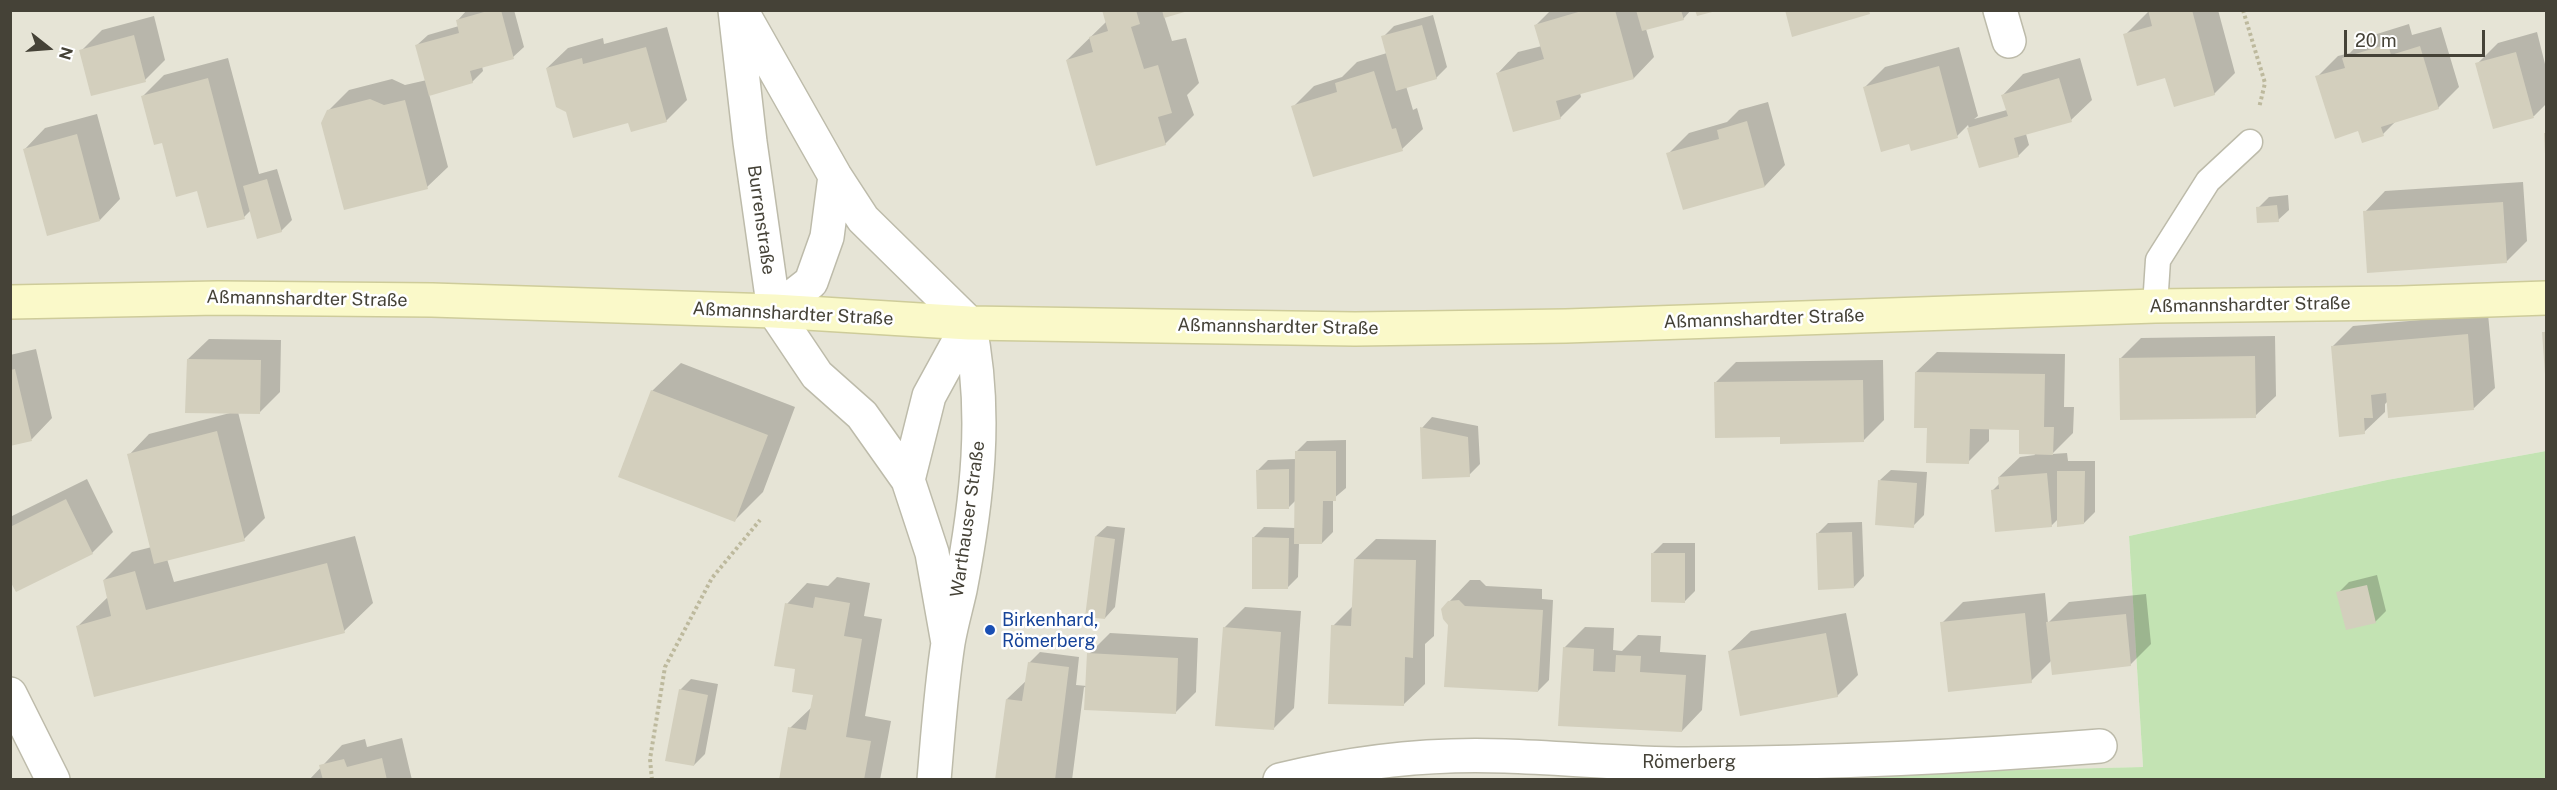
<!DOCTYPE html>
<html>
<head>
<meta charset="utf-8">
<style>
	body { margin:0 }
	#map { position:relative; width:2557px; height:790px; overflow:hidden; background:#f2f1e7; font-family:"Public Sans",sans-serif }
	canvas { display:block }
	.frame { position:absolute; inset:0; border:12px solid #454237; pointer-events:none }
	.north { position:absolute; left:18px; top:18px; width:60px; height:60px; -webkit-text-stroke:4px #fff; paint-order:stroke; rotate:107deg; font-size:16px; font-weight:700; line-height:24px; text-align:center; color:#454237 }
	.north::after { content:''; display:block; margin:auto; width:21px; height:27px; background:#454237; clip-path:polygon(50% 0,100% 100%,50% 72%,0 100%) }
	.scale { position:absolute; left:2344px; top:30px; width:141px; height:27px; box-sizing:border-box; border:3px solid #454237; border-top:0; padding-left:8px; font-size:18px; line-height:21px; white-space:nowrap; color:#454237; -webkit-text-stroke:4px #fff; paint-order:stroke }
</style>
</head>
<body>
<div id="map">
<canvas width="2557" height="790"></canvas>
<div class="frame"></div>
<div class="north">N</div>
<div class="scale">20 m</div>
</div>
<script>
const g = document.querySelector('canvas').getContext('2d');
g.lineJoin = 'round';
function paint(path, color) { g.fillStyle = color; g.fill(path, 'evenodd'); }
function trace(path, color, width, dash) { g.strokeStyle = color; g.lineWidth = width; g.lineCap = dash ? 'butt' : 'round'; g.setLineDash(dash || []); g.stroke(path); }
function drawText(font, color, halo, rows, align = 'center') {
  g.font = font + ' "Public Sans",sans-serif'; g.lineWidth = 5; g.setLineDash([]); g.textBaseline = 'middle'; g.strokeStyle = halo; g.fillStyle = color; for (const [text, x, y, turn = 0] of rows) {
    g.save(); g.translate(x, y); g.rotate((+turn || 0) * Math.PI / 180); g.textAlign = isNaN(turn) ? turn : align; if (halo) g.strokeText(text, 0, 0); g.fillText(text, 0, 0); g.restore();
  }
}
paint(new Path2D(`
	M10,11h2536v440l-159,29 -258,56 14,231 -289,7 -1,6 -1842,-1z`), '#e6e4d6');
paint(new Path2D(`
	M2546,451v328l-693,1v-6l290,-7 -14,-231 258,-56z`), '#c3e3b3');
paint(new Path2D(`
	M467,10h47l10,37 -11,10 -31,9 1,5 -11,11 -43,12 19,73 -21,20 -99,-76 21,-21 43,-11 13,6 22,-5 -10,-35 11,-10 31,-9 -2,-5z
	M1103,10h82l-21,6 8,25 14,-3 13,45 -12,12 7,20 -29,29 -98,-84 39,-38z
	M1551,10h140l-8,9 -37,10 8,28 -20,21 -54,15 1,4 -21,21 -62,-45 20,-21 24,-6 -6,-21z
	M2150,10h68l17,63 -21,21 -89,-59z
	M1433,15l14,52 -11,11 -30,8 7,24 4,-2 6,21 -21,20 -109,-42 21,-21 28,-9 15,-15 30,-9 -4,-16 11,-11z
	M154,16l11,44 -20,20 -64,-29 21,-21z
	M2409,24l3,11 29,-8 18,60 -21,21 -41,12 -14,14 -24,-5 -42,-52 21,-21 12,-3 14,-15z
	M667,27l20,73 -21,21 -99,-10 -20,-43 21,-20 35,-10 1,6z
	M2537,32l9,36v36l-12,12 -40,11 -17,-63 21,-21z
	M1959,47l19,69 -4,3 33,-9 -4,-15 20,-21 57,-16 12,42 -21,20 -45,14 3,11 -11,11 -38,10 -12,-41 -11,11 -47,6 -45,-55 20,-20z
	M228,58l31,116 18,-5 15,51 -11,11 -30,-21 -7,7 -46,-28 -55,-93 21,-21z
	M1768,102l17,63 -20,21 -81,22 -16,-54 21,-21 38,-11 12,-12z
	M97,114l23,85 -20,21 -75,-71 20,-21z
	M2523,182l4,59 -21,21 -141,-50 20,-21z
	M2288,195l1,15 -11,10 -20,-12 11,-11z
	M2488,314l7,74 -21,20 -86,-7 -3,3v8l-21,20 -32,-85 21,-21z
	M2546,330v49l-2,-46z
	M2275,336l1,60 -21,20 -135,-57 21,-21z
	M209,339l72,1 -1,52 -21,21 -21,-1 27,106 -21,21 -77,20 7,23 181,-46 18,67 -29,28 -266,-5 30,-29 -4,-17 28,-28 20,-5 -23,-92 20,-21 81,-21 -42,-54z
	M36,349l16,69 -20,21 -22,5v-89z
	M1937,352l128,2 -1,53h10l-1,26 -21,21 15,-1 1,8h27v51l-11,11 -26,-4 -7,7 -58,-36 7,-7 -1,-6 21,-20 15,-2 -14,-27h-32v13l-21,21 -40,-35 -12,-55z
	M1883,360l1,60 -21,21 -82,-6 -65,-53 20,-20z
	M681,363l114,44 -32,85 -28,28 -83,-129z
	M1432,417l46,9 2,38 -11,11 -47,-47z
	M1346,440v48l-13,11v33l-11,11h-23l-1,34 -10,10 -35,-49 11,-11 32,1v-28l-7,7 -31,-37 10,-10 28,-1v-7l11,-11z
	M1891,470l36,2 -3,43 -11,11 -33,-46z
	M87,479l26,53 -21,21 -82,27v-63z
	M1862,522l2,54 -10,11 -37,-53 11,-11z
	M1107,526l18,2 -10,79 -10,11 -9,-82z
	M1376,539l60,1 -2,96 -9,8v40l-21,20 -71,-78 21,-21 1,-46z
	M1663,543h32v48l-11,11 -31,-49z
	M2377,575l9,36 -11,11 -37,-29 11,-11z
	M837,577l33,6 -6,33 18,3 -17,97 26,5 -11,59h-100l10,-52 22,-21 2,-13 -17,-26 -10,-64 20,-21 21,3z
	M1470,580h10l6,6 56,3v10l11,1 -4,80 -11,11 -88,-67 -1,-22z
	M2045,593l3,30 21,-21 77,-8 5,50 -21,21 -78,-5 -21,21 -89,-58 21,-21z
	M1245,607l56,4 -7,97 -21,21 -49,-101z
	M1846,613l12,62 -21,21 -107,-45 21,-20z
	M1585,627l29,1 -1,22 9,1 16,-16 23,1 -1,16 46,3 -4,55 -20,21 -122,-7 4,-76z
	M1110,633l88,5 -2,54 -21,21 -91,-26 -12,93h-75l10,-81 20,-19 2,-17 11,-11 39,5 -3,28 11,1 2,-32z
	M691,679l27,5 -13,70 -11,11 -14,-75z
	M402,738l10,42h-103l33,-35 23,-6 2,8z`), '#0003');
paint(new Path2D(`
	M491,10h10l13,49 -44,12 3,12 -44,13 -14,-51 44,-12 -3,-13z
	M1102,10h34l4,14 -9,3 13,42 14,-4 14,48 -14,4 8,28 -70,21 -30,-106 27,-8 -4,-15 19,-6z
	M1162,10h26v1l-24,7z
	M1585,10h30l19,69 -78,22 5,18 -48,13 -17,-59 48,-14 -10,-34z
	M1636,10h45l3,10 -42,11z
	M1695,10h21v1l-19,5z
	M1785,10h84l1,4 -78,23z
	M2148,10h44l23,85 -41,12 -9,-29 -28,8 -14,-52 29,-8z
	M1422,25l15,54 -41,12 -15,-55z
	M134,35l12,47 -55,14 -12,-46z
	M2388,44l3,11 29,-9 19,63 -58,18 3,9 -22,7 -4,-12 -23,8 -20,-63 30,-8 -3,-10z
	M646,47l21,75 -36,10 -3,-9 -55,15 -7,-26 -10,-5 -10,-39 36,-10 1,6z
	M2516,52l18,66 -41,11 -18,-66z
	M1939,66l19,72 -47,13 -2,-7 -28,8 -18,-65z
	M1374,71l18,58 4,-1 7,23 -90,26 -22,-71 46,-14 -2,-9z
	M208,78l37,141 -38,9 -10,-37 -21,6 -14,-54 -8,2 -13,-49z
	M2059,78l13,44 -58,16 5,19 -40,11 -12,-40 41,-12 -7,-21z
	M370,99l14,6 21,-5 23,89 -84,21 -23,-87 6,-13z
	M1747,121l18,66 -82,23 -17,-57 53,-14 -2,-9z
	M2544,133h2v20l-1,1z
	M77,134l23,87 -53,15 -24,-87z
	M267,179l15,53 -25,7 -14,-53z
	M2503,202l4,61 -140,10 -4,-62z
	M2277,205l2,17 -22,1 -1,-16z
	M2542,332h4v42h-1z
	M2468,334l6,76 -86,8 -2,-25 -15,2 2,23h-9l1,16 -26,3 -8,-91z
	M2255,356l1,62 -136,2 -1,-62z
	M187,359l74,1 -1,54 -75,-1z
	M15,369l17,72 -22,5v-76z
	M1915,372l130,2 -1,53h10l-1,28 -34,-1v-24l-49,-1 -1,35 -43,-1 1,-35h-13z
	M1863,380l1,62 -84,2v-7l-65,1 -1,-56z
	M651,390l117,45 -33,87 -117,-45z
	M1420,427l48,10 2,40 -48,2z
	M217,431l28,110 -91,23 -27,-110z
	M1295,451h41v50h-13l-1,43h-28z
	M1289,469v40h-32l-1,-39z
	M2057,471h28l-1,53 -27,3z
	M2047,473l5,54 -57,5 -4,-42 8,-1 -1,-12z
	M1878,480l39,3 -3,45 -39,-3z
	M66,499l27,55 -77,38 -6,-11v-54z
	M1852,532l2,56 -36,2 -2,-57z
	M1095,536l20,3 -10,80 -20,-2z
	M1252,537l37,1 -1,51h-36z
	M1651,553h34v50l-34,-1z
	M1354,559l62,1 -3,98 -8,-1 -1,49 -76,-2 3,-79 20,1z
	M327,563l18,70 -251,64 -18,-71 35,-10 -8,-36 32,-9 11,39z
	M2367,585l9,38 -30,7 -10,-38z
	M815,597l35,6 -6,33 18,3 -16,98 25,4 -7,39h-85l9,-53 18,3 7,-35 -21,-3 3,-23 -21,-3 11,-63 28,5z
	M1459,600l6,6 78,4 -5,82 -94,-5 4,-62 -5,-6 -2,-10 7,-8z
	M2025,613l7,70 -84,9 -8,-70z
	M2126,614l5,52 -79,9 -6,-53z
	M1223,627l58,5 -7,98 -59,-4z
	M1826,633l12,64 -98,19 -12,-65z
	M1563,647l31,2 -1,22 22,1 1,-17 25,1 -1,16 46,3 -4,57 -124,-6z
	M1087,653l91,5 -2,56 -92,-4z
	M1028,662l41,5 -14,113h-60l11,-81 16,2z
	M679,689l29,6 -14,71 -29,-5z
	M382,758l5,22h-64l-4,-15 25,-6 3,8z`), '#d3cfbd');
const service = new Path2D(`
	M2155,306l3,-46 50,-79 42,-39`);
const minor = new Path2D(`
	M735,10l15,132 24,169 43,64 45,40 46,65 24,73 16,90
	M741,10l94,166 28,43 106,104
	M2000,10l9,31
	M774,311l37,-29 16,-45 8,-61
	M908,480l21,-84 40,-73
	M10,694l43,86
	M934,780c4,-46 7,-92 14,-137 3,-18 8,-35 12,-53 17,-88 28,-178 9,-267
	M1280,780c73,-18 150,-27 225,-24 61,2 121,8 182,8 138,-1 276,-7 413,-18`);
const secondary = new Path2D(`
	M10,302l208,-4 214,2 342,11 195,12 386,6 211,-3 589,-20 245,-3 146,-5`);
trace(service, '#bdbbaa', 27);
trace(minor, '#bdbbaa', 36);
trace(secondary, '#cecc9a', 36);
trace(new Path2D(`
	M2243,10l22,73 -6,25
	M652,780l-2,-21 15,-92 47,-89 48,-58`), '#bdb99d', 4, [3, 3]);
trace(service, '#fff', 24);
trace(minor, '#fff', 33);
trace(secondary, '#faf9c9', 33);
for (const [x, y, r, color] of [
	[990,630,6,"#1a4fb4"]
]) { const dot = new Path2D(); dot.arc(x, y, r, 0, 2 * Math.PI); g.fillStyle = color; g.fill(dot); trace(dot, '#fff', 2); }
drawText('18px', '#454237', '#fff', [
	["Burrenstraße",761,220,82],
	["Aßmannshardter Straße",307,299,1],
	["Aßmannshardter Straße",2250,305,-1],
	["Aßmannshardter Straße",793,314,3],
	["Aßmannshardter Straße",1764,319,-2],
	["Aßmannshardter Straße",1278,327,1],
	["Warthauser Straße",968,519,-82],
	["Römerberg",1689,762]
]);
drawText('18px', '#164399', '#fff', [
	["Birkenhard,",1002,620],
	["Römerberg",1002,641]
], 'left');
</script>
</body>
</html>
